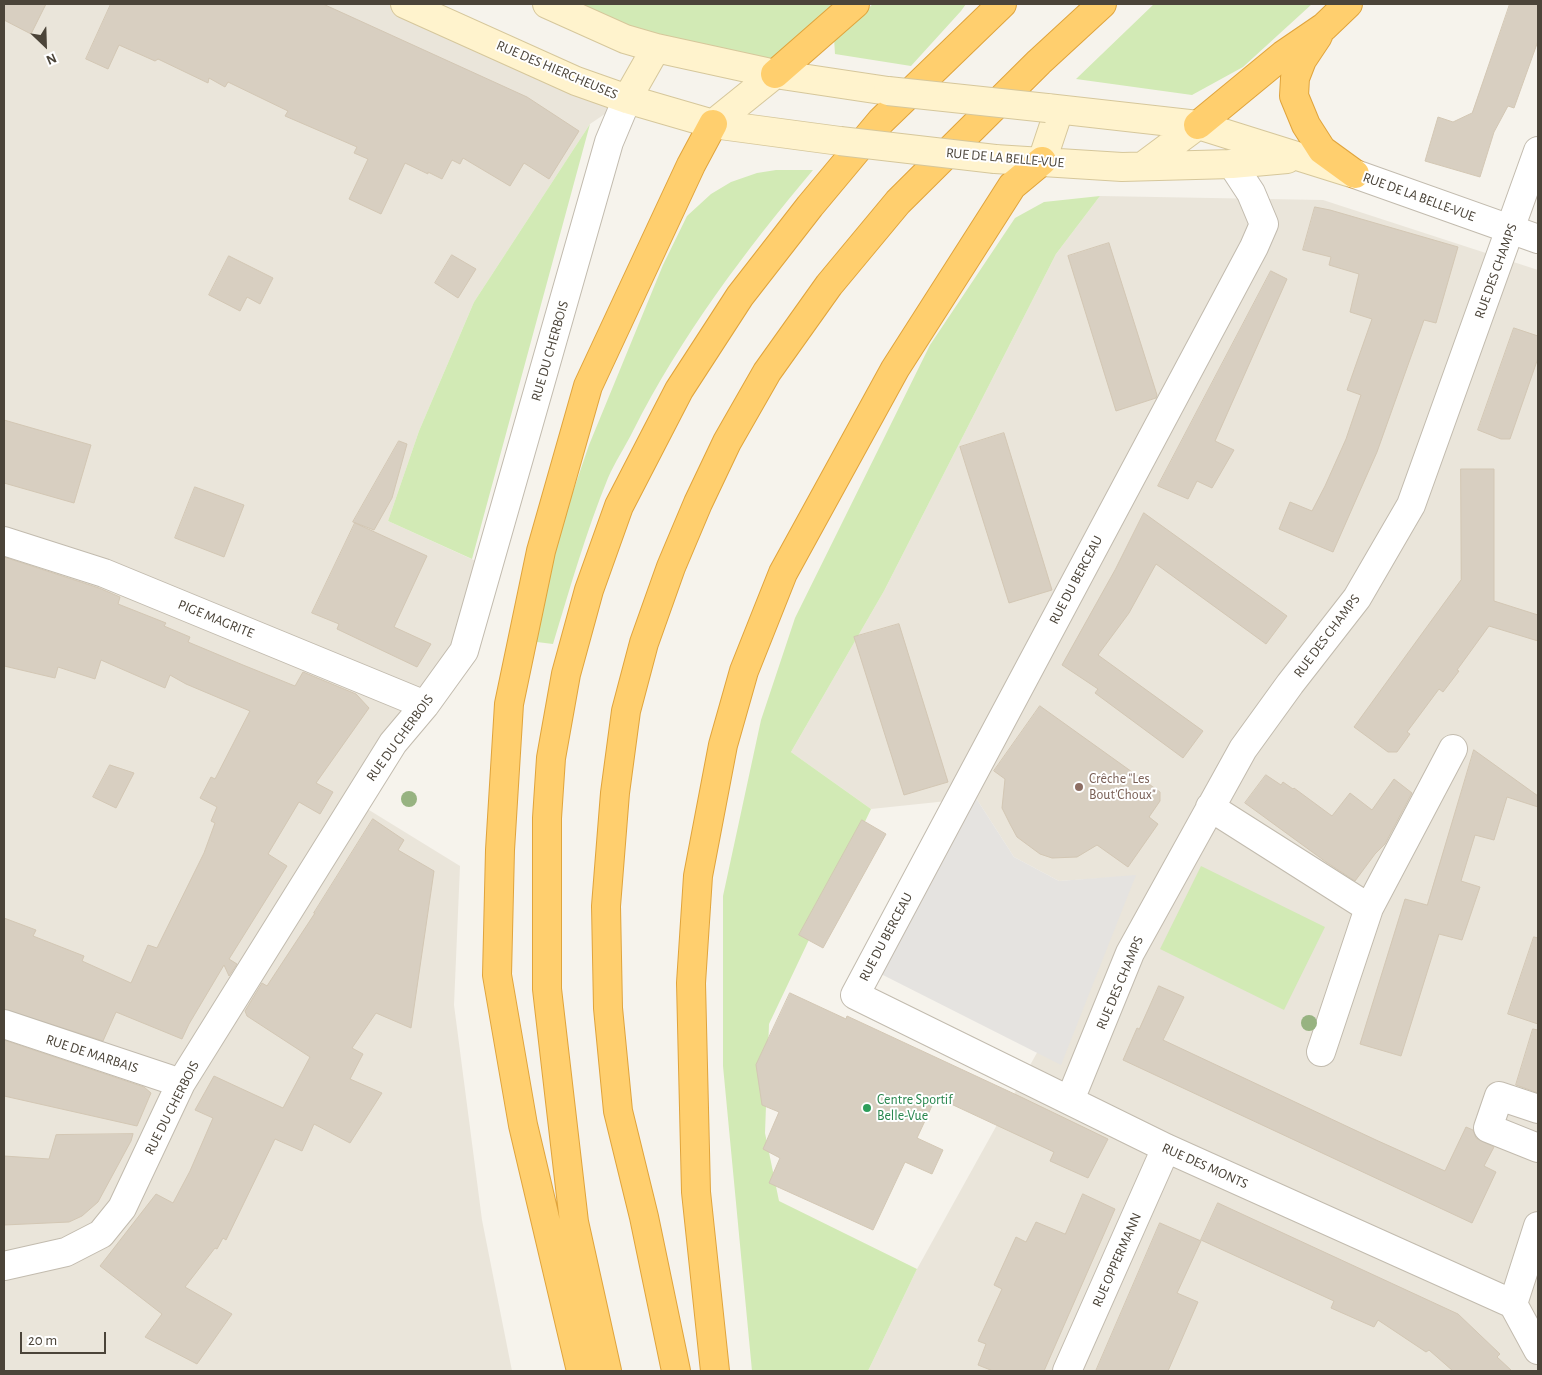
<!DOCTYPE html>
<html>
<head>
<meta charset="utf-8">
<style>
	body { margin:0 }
	#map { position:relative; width:1542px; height:1375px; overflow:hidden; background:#f6f3ec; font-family:"Alegreya Sans",sans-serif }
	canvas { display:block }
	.frame { position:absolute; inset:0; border:5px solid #4b4439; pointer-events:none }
	.north { position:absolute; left:20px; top:20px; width:50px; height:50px; -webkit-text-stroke:4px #fff; paint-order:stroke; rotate:156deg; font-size:14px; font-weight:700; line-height:20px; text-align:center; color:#4b4439 }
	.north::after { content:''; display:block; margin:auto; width:18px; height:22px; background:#4b4439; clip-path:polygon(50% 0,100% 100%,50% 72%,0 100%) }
	.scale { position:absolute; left:20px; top:1332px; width:86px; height:22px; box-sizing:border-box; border:2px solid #4b4439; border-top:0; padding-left:6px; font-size:15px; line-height:18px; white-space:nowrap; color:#4b4439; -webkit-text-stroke:4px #fff; paint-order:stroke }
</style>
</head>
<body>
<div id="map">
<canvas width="1542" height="1375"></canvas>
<div class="frame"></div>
<div class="north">N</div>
<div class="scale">20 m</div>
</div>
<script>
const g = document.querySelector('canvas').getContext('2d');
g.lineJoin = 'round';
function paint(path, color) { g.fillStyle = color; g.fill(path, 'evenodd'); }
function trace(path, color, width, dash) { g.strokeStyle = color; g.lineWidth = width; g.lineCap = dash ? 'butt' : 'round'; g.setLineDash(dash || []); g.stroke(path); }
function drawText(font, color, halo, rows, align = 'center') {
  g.font = font + ' "Alegreya Sans",sans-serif'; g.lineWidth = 4; g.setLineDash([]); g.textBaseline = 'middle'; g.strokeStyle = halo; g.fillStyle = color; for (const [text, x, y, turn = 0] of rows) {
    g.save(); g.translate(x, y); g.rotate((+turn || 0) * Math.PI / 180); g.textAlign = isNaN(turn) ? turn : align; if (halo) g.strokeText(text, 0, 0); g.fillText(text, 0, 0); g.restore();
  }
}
paint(new Path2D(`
	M4,4h401l222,95 -37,25 -116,178 -55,129 -31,90 101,46 -25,84 -108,151 104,64 -6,139 28,215 30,151h-508z
	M1100,196l223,4 215,70v1101h-670l49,-102 218,-393 -76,5 -45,-24 -38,-59 -105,11 -80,-57 93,-161 172,-337z`), '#eae5da');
paint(new Path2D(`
	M547,4h308l-80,70z
	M873,4h93l-5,7 -50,55 -76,-12 -1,-16z
	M1154,4h158l-69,63 -51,28 -116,-16z
	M590,124l-118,435 -84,-38 31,-90 55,-129z
	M776,170h37c-68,81 -132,166 -180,261 -8,16 -18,31 -25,47 -22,54 -38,110 -55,166l-24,-3 22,-85 38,-111 74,-180 24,-49 24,-22 20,-12 26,-9z
	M1100,196l-44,58 -172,337 -93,161 80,57 -102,215 -4,109 14,68 138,68 -49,102h-116l-29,-305v-170l38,-176 34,-102 135,-273 85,-127 29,-16z
	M1201,866l124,61 -41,83 -124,-61z`), '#d2eab5');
paint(new Path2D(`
	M976,798l38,59 45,24 77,-6 -75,190 -182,-92z`), '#e5e3e0');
const building = new Path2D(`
	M4,4h42l-15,30 -27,-14z
	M111,4h212l204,93 52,34 -30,48 -25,-16 -14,23 -47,-28 -3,6 -8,-4 -10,19 -14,-7v2l-23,-11 -24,51 -32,-15 19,-40 -14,-6 3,-6 -72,-31 3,-5 -60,-29 -3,5 -16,-9 -1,5 -50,-24 -3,2 -36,-16 -11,24 -22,-10z
	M1510,4h28v37l-24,67 -6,-2 -14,26 -14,45 -55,-16 13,-44 15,5 19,-9z
	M1315,207l15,3 128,37 -22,76 -12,-3 -47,132 -44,100 -54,-23 11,-27 22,9 13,-25 21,-47 15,-44 -14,-5 25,-71 -22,-7 9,-38 -30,-9 2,-8 -28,-7z
	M1109,243l48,152 -1,3 -40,13 -48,-155z
	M452,255l24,14 -18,29 -23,-15z
	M229,256l44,22 -13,26 -13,-7 -7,14 -31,-16z
	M1271,271l16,8 -72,162 19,9 -22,38 -15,-7 -9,18 -30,-13z
	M1514,328l24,8v22l-28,81h-9l-23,-9z
	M4,420l87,25 -17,58 -70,-20z
	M1004,433l48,157 -43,13 -49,-156z
	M399,441l8,3 -15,54 -18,32 -21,-8z
	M1461,469h33v132l44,14v26l-49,-15 -32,44 2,1 -16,21 -4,-3 -32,43 3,2 -13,18h-9l-34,-25 107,-147z
	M195,487l49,18 -20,52 -49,-19z
	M1144,513l143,103 -21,28 -110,-80 -27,49 -31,42 105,76 -20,27 -88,-65 3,-4 -36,-24 53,-95z
	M355,523l72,33 -33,71 37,17 -14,23 -80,-38 2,-5 -27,-11z
	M4,557l95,31 21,9 -2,7 48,19 -2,3 26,11 -2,5 55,23 52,21 8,-14 53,22 13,14 -53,75 17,9 -13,22 -21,-12 -31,52 19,12 -58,93 8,5 -8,12 -5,-11 -35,59 -7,15 -66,-27 -13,29 -99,-32v-91l32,12 -3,6 51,20 -2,5 49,22 17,-38 9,3 47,-95 11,-30 -4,-2 6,-14 -17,-9 11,-21 4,2 35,-68 -64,-27 -16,-9 -5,13 -64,-28 -6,19 -37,-12 -3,11 -51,-12z
	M899,624l49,158 -44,13 -50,-158z
	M1040,706l120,86v9l-11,16 9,7 -30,43 -31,-22 -20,12 -25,1 -12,-4 -23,-17 -7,-13 -8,-16 3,-29 -11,-8z
	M1474,750l64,46v11l-31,-10 -13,43 -19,-5 -14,46 19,6 -18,53 -23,-6 -38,122 -41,-12 45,-145 22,6z
	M110,765l24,8 -18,35 -23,-11z
	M1266,775l15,10 2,-3 10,7 1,-1 38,28 18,-23 22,17 22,-31 18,14 -27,51 -10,10 -20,27 -29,-19 -81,-59z
	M373,819l31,21 -6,10 36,21 -23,157 -35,-15 -24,35 11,6 -13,25 32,14 -32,50 -36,-19 -12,27 -27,-12 -49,101 -3,-2 -6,11 -2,-1 -30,39 47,27 -35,50 -52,-27 17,-23 -62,-48 56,-72 17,9 17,-32 23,-53 -18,-8 19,-34 69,32 27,-51 -63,-41 -2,-5 17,-28 5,3 48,-73h-1z
	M862,820l24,14 -63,114 -24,-13z
	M1534,937l4,1v86l-30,-10z
	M1159,986l25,11 -21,43 213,100 69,31 21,-44 7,3 3,8 18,9 -10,19 12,6 -24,51 -349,-163 14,-32 2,1z
	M790,993l56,26 1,-3 174,81 87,42 -20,39 -38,-17 4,-9 -118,-55 -19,41 26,12 -11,24 -27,-12 -32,68 -104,-47 11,-25 -17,-9 16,-37 -17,-7 -6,-40z
	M1533,1029l5,1v63l-22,-8z
	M4,1040l140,47 7,6 -14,33 -133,-30z
	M133,1134l-2,7 -33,61 -16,14 -13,6 -65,3v-69l45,3 7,-24z
	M1083,1194l32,15 -71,162h-51l-15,-6 8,-21 -8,-3 24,-52 -8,-4 22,-48 10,5 10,-20 29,12z
	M1218,1203l240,111 42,40 -3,3 15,14h-59l-24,-21 -3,2 -48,-32 -4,7 -43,-19 3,-7 -133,-61z
	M1160,1223l41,18 -24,52 21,9 -30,69h-72z`);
paint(building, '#d8cfc1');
trace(building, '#d3c7b4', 1);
const minor = new Path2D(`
	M1232,164l19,29 13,31 -10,23 -399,748 311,153 347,156 25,46
	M4,541l100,32 321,132
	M1210,807l159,101 84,-159
	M4,1024l177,59
	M1321,1052l48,-144
	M1070,1100l60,-147 113,-204 47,-65 67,-86 54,-93 127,-354
	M1538,1109l-39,-13 -11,32 50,20
	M4,1266l62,-14 35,-18 21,-26 59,-125 212,-340 32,-38 39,-54 145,-509 18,-43
	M1513,1304l25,-78
	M1067,1371l99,-223`);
const tertiary = new Path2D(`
	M1355,174l183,65`);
const secondary = new Path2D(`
	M405,4l171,77 51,18 86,25 127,17
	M547,4l78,35 31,9 119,26 113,17
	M627,99l29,-51
	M1047,108l151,17 153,48
	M713,124l62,-50
	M995,159l127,8 110,-3 55,-5
	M1042,161l17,-51
	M1143,166l55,-41`);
const motorway = new Path2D(`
	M1318,36l-16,24 -7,18 -1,18 12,29 16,25 33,24
	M775,74l80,-70
	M1198,125l85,-70 41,-28 24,-23
	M581,1371l-58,-246 -26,-150 3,-125 9,-146 32,-153 47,-165 103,-221 22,-41
	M607,1371l-33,-149 -27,-233v-171l4,-60 15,-84 23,-84 30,-84 60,-116 61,-94 70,-90 71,-85 121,-117
	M676,1371l-32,-154 -26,-106 -10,-103 -2,-102 9,-113 11,-82 18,-68 27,-76 27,-64 29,-61 40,-70 62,-87 69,-83 141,-140 63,-58
	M715,1371l-19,-179 -5,-209 7,-107 25,-131 21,-74 39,-98 112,-204 117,-183 30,-25`);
trace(minor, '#c2bbae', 30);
trace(tertiary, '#c2bbae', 30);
trace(secondary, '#d6c79b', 30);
trace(motorway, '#e0a43c', 30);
trace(minor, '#fff', 28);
trace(tertiary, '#fff', 28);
trace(secondary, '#fff3cd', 28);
trace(motorway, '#ffcf6e', 28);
const secondaryBridge = new Path2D(`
	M888,91l159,17
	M840,141l155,18`);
trace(secondaryBridge, '#d6c79b', 30, []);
trace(secondaryBridge, '#fff3cd', 28);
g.fillStyle = '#97b381';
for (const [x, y] of [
	[409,799],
	[1309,1023]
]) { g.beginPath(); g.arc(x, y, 8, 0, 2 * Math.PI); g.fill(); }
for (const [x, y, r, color] of [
	[1079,787,5,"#8d6e63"],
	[867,1108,5,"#2e9e5b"]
]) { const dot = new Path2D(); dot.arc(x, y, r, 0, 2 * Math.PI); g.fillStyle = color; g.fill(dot); trace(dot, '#fff', 2); }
drawText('14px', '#4b4439', '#fff', [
	["RUE DES HIERCHEUSES",557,70,23],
	["RUE DE LA BELLE-VUE",1005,158,5],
	["RUE DE LA BELLE-VUE",1419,197,20],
	["RUE DES CHAMPS",1496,271,-70],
	["RUE DU CHERBOIS",550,351,-74],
	["RUE DU BERCEAU",1076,580,-62],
	["PIGE MAGRITE",216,619,22],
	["RUE DES CHAMPS",1327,636,-53],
	["RUE DU CHERBOIS",400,738,-54],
	["RUE DU BERCEAU",886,937,-62],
	["RUE DES CHAMPS",1120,983,-67],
	["RUE DE MARBAIS",92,1054,18],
	["RUE DU CHERBOIS",172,1108,-63],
	["RUE DES MONTS",1205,1166,24],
	["RUE OPPERMANN",1117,1260,-66]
]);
drawText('14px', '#785e54', '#fff', [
	["Crêche \"Les",1089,779],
	["Bout'Choux\"",1089,795]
], 'left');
drawText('14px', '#27864d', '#fff', [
	["Centre Sportif",877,1100],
	["Belle-Vue",877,1116]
], 'left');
</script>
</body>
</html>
